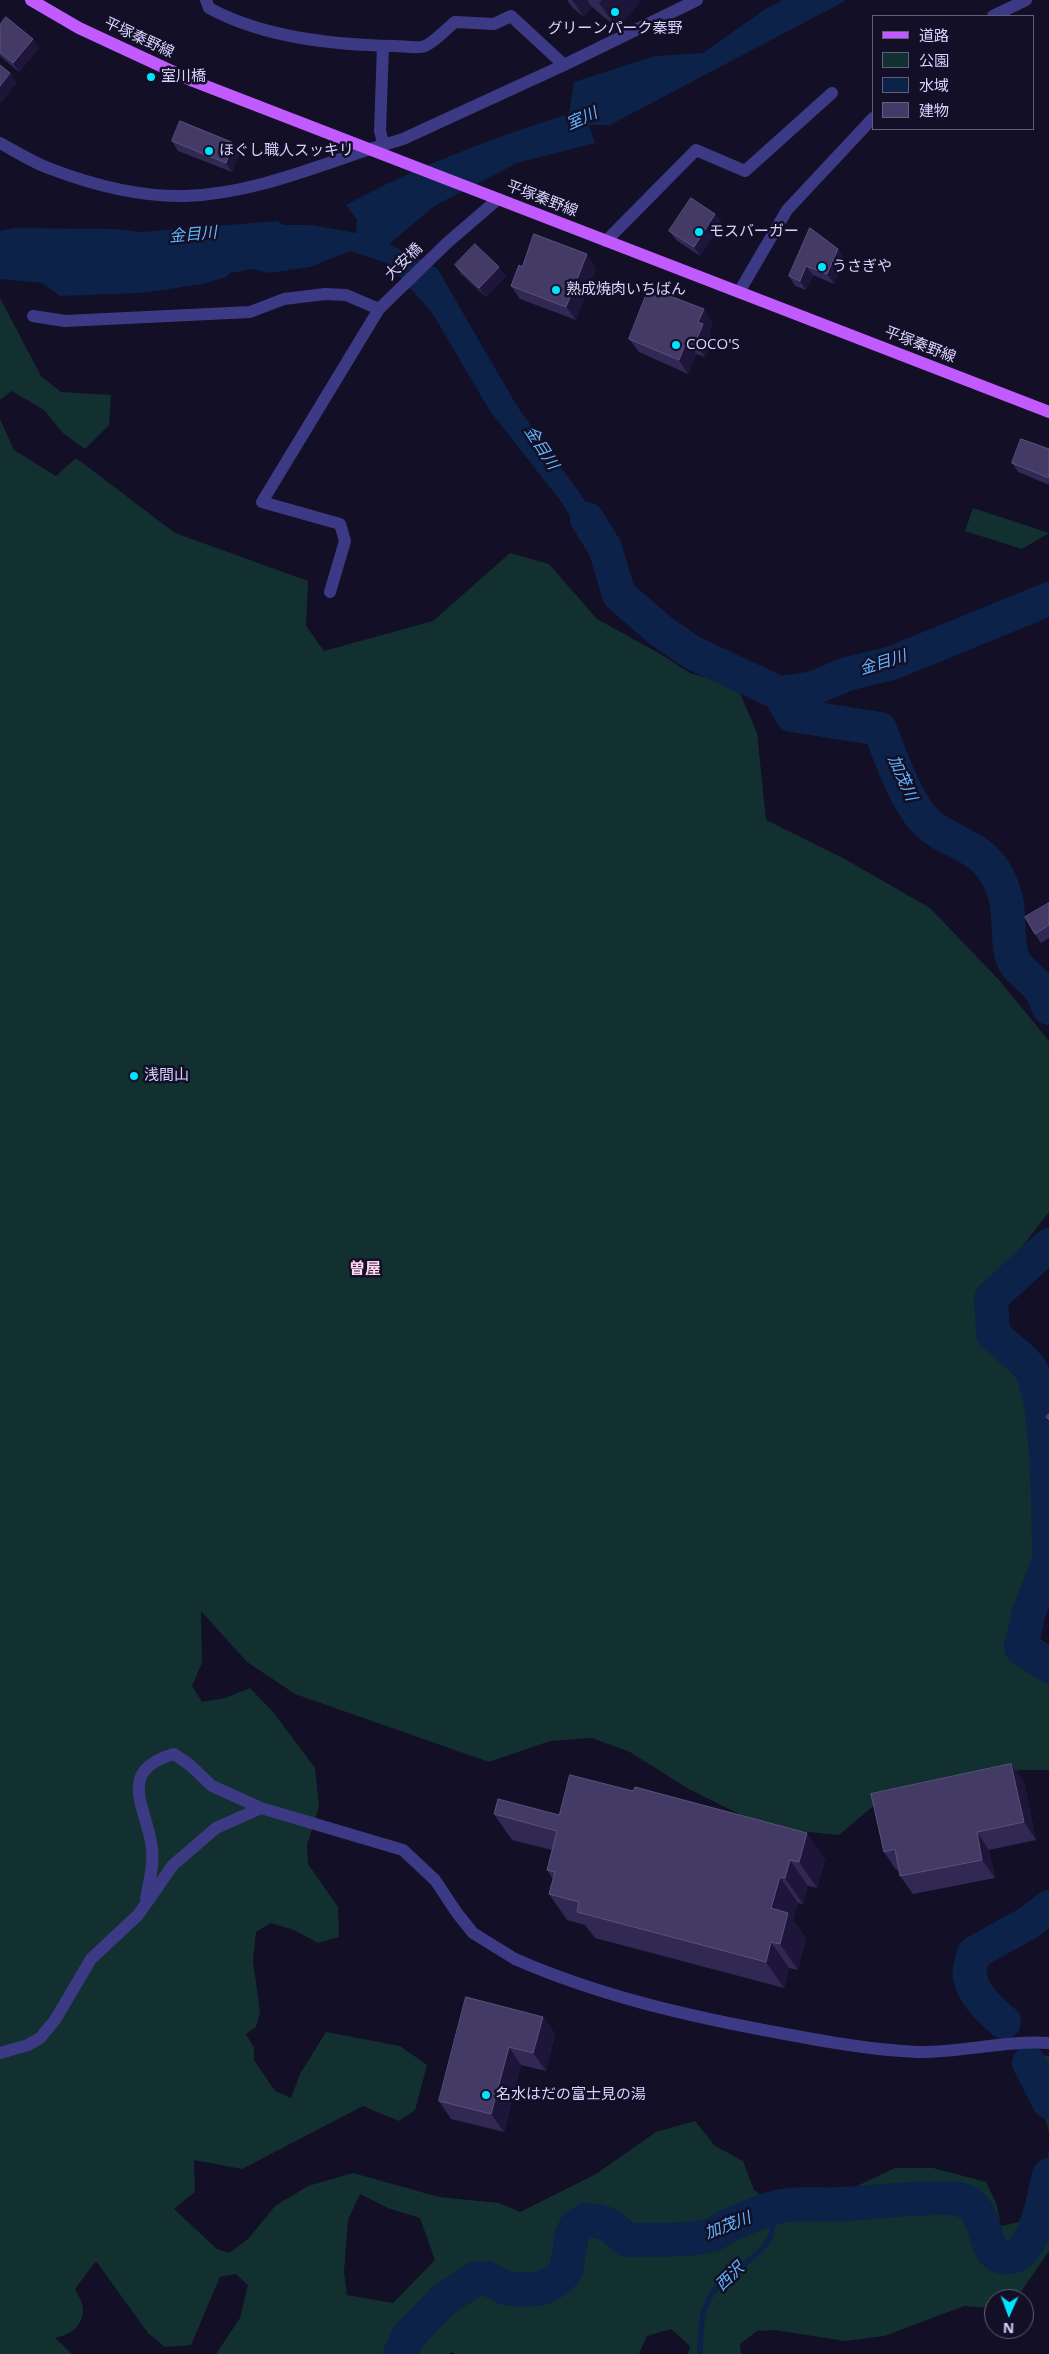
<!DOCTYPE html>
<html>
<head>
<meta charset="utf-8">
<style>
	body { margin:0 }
	#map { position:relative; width:1049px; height:2354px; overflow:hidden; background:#130f26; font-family:"Open Sans","Noto Sans JP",sans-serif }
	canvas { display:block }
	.legend { position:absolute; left:872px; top:15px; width:162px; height:115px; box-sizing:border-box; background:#130f26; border:1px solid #625e7d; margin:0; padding:6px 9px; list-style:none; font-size:15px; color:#d9d4ff }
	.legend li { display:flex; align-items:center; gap:10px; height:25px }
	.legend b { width:25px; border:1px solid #625e7d }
	.north { position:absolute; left:984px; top:2289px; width:50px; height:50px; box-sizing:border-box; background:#130f26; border:1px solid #625e7d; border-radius:50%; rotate:182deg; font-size:14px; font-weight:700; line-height:20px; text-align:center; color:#d9d4ff }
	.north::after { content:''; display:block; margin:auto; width:18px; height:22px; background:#00e5ff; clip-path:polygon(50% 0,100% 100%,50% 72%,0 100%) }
</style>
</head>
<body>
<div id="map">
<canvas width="1049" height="2354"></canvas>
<ul class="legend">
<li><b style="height:6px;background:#c25bff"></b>道路</li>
<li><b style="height:14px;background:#12302f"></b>公園</li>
<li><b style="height:14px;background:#0c2248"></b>水域</li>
<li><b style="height:14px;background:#433a66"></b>建物</li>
</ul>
<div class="north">N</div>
</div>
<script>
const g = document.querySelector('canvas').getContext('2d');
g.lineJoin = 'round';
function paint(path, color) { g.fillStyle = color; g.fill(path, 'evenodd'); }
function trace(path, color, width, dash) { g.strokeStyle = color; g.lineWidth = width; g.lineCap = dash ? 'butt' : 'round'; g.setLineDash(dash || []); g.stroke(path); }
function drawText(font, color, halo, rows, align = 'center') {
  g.font = font + ' "Open Sans","Noto Sans JP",sans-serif'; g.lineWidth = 5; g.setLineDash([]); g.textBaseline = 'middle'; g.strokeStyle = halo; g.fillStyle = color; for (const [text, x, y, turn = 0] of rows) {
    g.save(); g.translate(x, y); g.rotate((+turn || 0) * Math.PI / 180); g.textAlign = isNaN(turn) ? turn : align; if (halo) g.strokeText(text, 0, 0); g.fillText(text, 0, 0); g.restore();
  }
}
paint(new Path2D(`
	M0,298l41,78 20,16 50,3 -2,30 -24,24 -22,-16 -19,-23 -32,-19 -12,9z
	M0,419l14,31 42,26 20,-18 99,75 133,48 -2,45 18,25 109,-30 77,-68 39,11 48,55 65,36 28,18 47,13 20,47 9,87 77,38 87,50 70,73 49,60v171l-55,71 5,70 35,48v149l3,87 12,8v125h-28l-142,31 -40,34 -72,-7 -80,-40 -57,-36 -38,-14 -42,3 -61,21 -194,-68 -48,-32 -46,-51 1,52 -10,23 10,16 23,-4 25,-10 23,24 42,56 4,39 -12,38 1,19 30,43 1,30 -21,6 -24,-13 -23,-7 -15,9 -3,29 7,51 -4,15 -10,7 8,14v12l21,31 16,7 9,-24 26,-42 74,14 27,19 -12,45 -16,11 -36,-15 -121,63 -48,-9 1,32 -21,17 43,40 12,4 19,-14 27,-33 33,-20 45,-13 86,24 60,6 21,9 76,-38 60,-42 39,-11 20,25 28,15 11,29 26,18 26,-14 17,3 34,-11 38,-18h38l53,14 10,21 5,23 18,-4 29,-62 1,-11v102l-31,45 -4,3h-20v9l-30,-2 -80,30 -39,5 -71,-11 -17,1 -17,13 1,10h-53l2,-8 -19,-17 -24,7 -8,18h-184l-3,-2 -3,2h-233l24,-36 8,-33 -12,-11 -16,3 -29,68 -26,2 -17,-14 -52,-72 -21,28c2,5 8,14 8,19 1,18 -13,27 -28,30l17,16h-72zM360,2194l28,14 32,10 15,42 -42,43 -46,-8 -3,-23 4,-52z
	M973,508l76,25 -27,16 -57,-18z
	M1029,2055l20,1v76l-9,-33 -18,-21 -4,-14z`), '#12302f');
paint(new Path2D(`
	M783,0h64l-237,125h-21l6,18 -78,20 -81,42 -47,39 48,24 80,138 97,135 -2,21 -39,-40 -10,-18 -73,-93 -59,-100 -44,-48 -37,-12 -40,16 -42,6 -14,-4 -24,4 -4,4 -23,7 -61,9 -82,3 -18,-13 -42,-4v-48l13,-3 104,1 23,3 137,-11 7,4h27l45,8 1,-13 -11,-15c71,-39 146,-67 223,-91l5,-32 81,-26 48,-3 64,-45z`), '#0c2248');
trace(new Path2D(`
	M700,2354c1,-17 0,-37 8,-53 11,-25 56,-44 63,-66 3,-8 1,-19 1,-27`), '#0c2248', 5.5);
trace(new Path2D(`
	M587,519l18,29 14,47 42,36 32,22 86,40 35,-5 33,-14 45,-11 157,-64
	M779,693l13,22 88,14c9,25 27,74 45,92 21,21 53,23 70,51 19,33 10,48 16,81 2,16 23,25 30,38 4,5 5,12 8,17
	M1049,1245l-58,53 2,36c10,10 33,26 39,38 17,40 16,136 17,183
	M1049,1560l-20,52 -8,36 28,18
	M1004,2022c-14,-12 -31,-27 -34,-45 -2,-7 3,-18 4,-24l54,-30 21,-16
	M1029,2063l20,39
	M400,2354l8,-17 34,-36 35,-23h10l18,10 19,2 19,-2 14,-8 9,-9 6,-36 4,-9 10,-6 13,1 10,4 18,15c25,-1 63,2 87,-6 5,-2 10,-7 16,-9 14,-6 29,-13 43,-17 24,-7 47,-2 71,-4 36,-2 70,-7 106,-6 49,2 23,64 61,59 24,-3 33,-62 38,-82`), '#0c2248', 34);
trace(new Path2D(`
	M206,0l3,8c55,30 125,37 186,38 8,0 23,3 30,0 11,-5 21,-17 30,-24l39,2 17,-8 53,49
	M993,16l33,-16
	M383,46l-3,85 4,15
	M370,149l33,-10 161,-74 133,-65
	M606,241l90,-91 49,21 87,-78
	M739,292l48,-82 86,-92
	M33,316l32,5 185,-9 34,-13 41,-5 21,1 33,14
	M330,592l15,-51 -5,-17 -78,-22 117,-193 68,-66 51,-44
	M146,1899c3,-17 8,-33 6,-50 -4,-40 -38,-78 22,-95l16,11 22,21 49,22
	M0,2053l28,-8 12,-7 15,-18 36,-61 47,-44 35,-50 43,-37 45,-20 142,42 32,30 22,33 16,20 42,26`), '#3d3a85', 12);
trace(new Path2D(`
	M0,143c17,9 33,20 51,26 42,16 89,28 134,27 64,-2 125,-27 185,-47
	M515,1959c87,38 177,58 270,75 43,8 88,16 132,18 44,1 87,-12 132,-9`), '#3d3a85', 12);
trace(new Path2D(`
	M31,0l48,28 114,53 856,331`), '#c25bff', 12);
paint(new Path2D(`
	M567,0h73l1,1 -24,27 -25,-21 -8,10 -11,-9z
	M0,25l39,23 -20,24 -19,-16z
	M172,141l68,11 -8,20 -54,-21z
	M715,214l7,9 -22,33 -24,-16 -7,-9z
	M810,228l35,31 -11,25 -21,-9 -7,15 -11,-4 -6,-10z
	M455,265l51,11 -20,21 -25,-23z
	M522,267l74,1 -20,52 -56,-21 -9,-13z
	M713,323l-4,10 3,5 -7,19 -9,-3 -8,20 -49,-22 -10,-13z
	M1049,449v36l-31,-13 -6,-9z
	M1049,903v35l-8,5 -6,-9z
	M1011,1764l13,18 12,58 -47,10 6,28 -82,16 -13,-18 -1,-7 -3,1 -12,-18z
	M494,1814l65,1 266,44 -8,29 -9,-2 -5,18 -5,-1 -5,17 13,18 -8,32 -9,-2 -5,20 -189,-50 -10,-13 -18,-5 -18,-26 4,-15 -6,-9 5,-20 -40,-10z
	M543,2017l12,17 -9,37 -25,-6 -17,67 -53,-13 -12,-18z`), '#312854');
paint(new Path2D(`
	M572,0h15l5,7 -8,10z
	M602,0h38l1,1 -24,27 -18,-25z
	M33,39l6,9 -20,24 -6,-9z
	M10,73l7,10 -17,21v-18z
	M234,143l6,9 -8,20 -6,-9z
	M715,214l7,9 -22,33 -6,-9z
	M838,249l7,10 -11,25 -7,-10z
	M587,254l9,14 -20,52 -10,-13z
	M806,266l7,9 -7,15 -6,-9z
	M499,267l7,9 -20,21 -7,-9z
	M704,309l9,14 -4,10 3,5 -7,19 -10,-14 3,-21z
	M687,340l9,14 -8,20 -9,-14z
	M1011,1764l13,18 12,58 -12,-18z
	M977,1832l12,18 6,28 -13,-18z
	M807,1833l18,26 -8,29 -18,-26z
	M790,1860l18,26 -5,18 -18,-26z
	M780,1877l18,26 -5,17 13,18 -8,32 -18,-26 -9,-36z
	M771,1942l18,26 -5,20 -18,-26z
	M543,2017l12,17 -9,37 -13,-18z
	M509,2047l12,18 -17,67 -13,-18z`), '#1d163a');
const building = new Path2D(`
	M6,17l27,22 -20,24 -13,-11v-27z
	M0,65l10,8 -10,13z
	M180,121l54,22 -8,20 -54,-22z
	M691,198l24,16 -21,33 -25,-16z
	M810,228l28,21 -11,25 -21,-8 -6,15 -11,-5z
	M534,234l53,20 -21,53 -55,-21 8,-21 3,2z
	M475,244l24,23 -20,21 -24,-23z
	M649,288l55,21 -6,13 5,2 -8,19 -8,-3 -8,20 -50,-21z
	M1021,439l28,10v29l-37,-15z
	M1049,903v22l-14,9 -10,-17z
	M1049,1414v6l-3,-3z
	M1011,1764l13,58 -47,10 5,28 -82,16 -5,-27 -11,3 -13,-58z
	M570,1775l63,16 2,-4 172,46 -8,29 -9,-2 -5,18 -5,-1 -9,31 17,5 -8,31 -9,-2 -5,20 -189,-50 2,-10 -30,-8 6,-22 -8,-2 10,-39 -63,-17 4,-15 61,16z
	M466,1997l77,20 -10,36 -24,-6 -18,67 -52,-13z`);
paint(building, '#433a66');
trace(building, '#5a527e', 1);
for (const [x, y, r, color] of [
	[615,12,5,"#00e5ff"],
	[151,77,5,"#00e5ff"],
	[209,151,5,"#00e5ff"],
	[699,232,5,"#00e5ff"],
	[822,267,5,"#00e5ff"],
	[556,290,5,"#00e5ff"],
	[676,345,5,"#00e5ff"],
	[134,1076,5,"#00e5ff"],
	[486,2095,5,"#00e5ff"]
]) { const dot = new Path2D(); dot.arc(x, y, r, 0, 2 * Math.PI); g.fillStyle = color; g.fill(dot); trace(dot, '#130f26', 2); }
drawText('15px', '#d9d4ff', '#130f26', [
	["グリーンパーク秦野",615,29,"center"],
	["室川橋",161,77],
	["ほぐし職人スッキリ",219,151],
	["モスバーガー",709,232],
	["うさぎや",832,267],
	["熟成焼肉いちばん",566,290],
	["COCO'S",686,345],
	["浅間山",144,1076],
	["名水はだの富士見の湯",496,2095]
], 'left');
drawText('15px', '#d9d4ff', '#130f26', [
	["平塚秦野線",139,38,25],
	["平塚秦野線",542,199,21],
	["大安橋",404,262,-44],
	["平塚秦野線",920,345,21]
]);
drawText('italic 16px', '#62b6ff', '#130f26', [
	["室川",582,119,-24],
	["金目川",193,235,-5],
	["金目川",541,448,57],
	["金目川",883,663,-17],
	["加茂川",902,778,66],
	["加茂川",728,2226,-21],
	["西沢",730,2277,-44]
]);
drawText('bold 16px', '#ffd6f0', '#130f26', [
	["曽屋",365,1269]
]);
</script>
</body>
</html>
